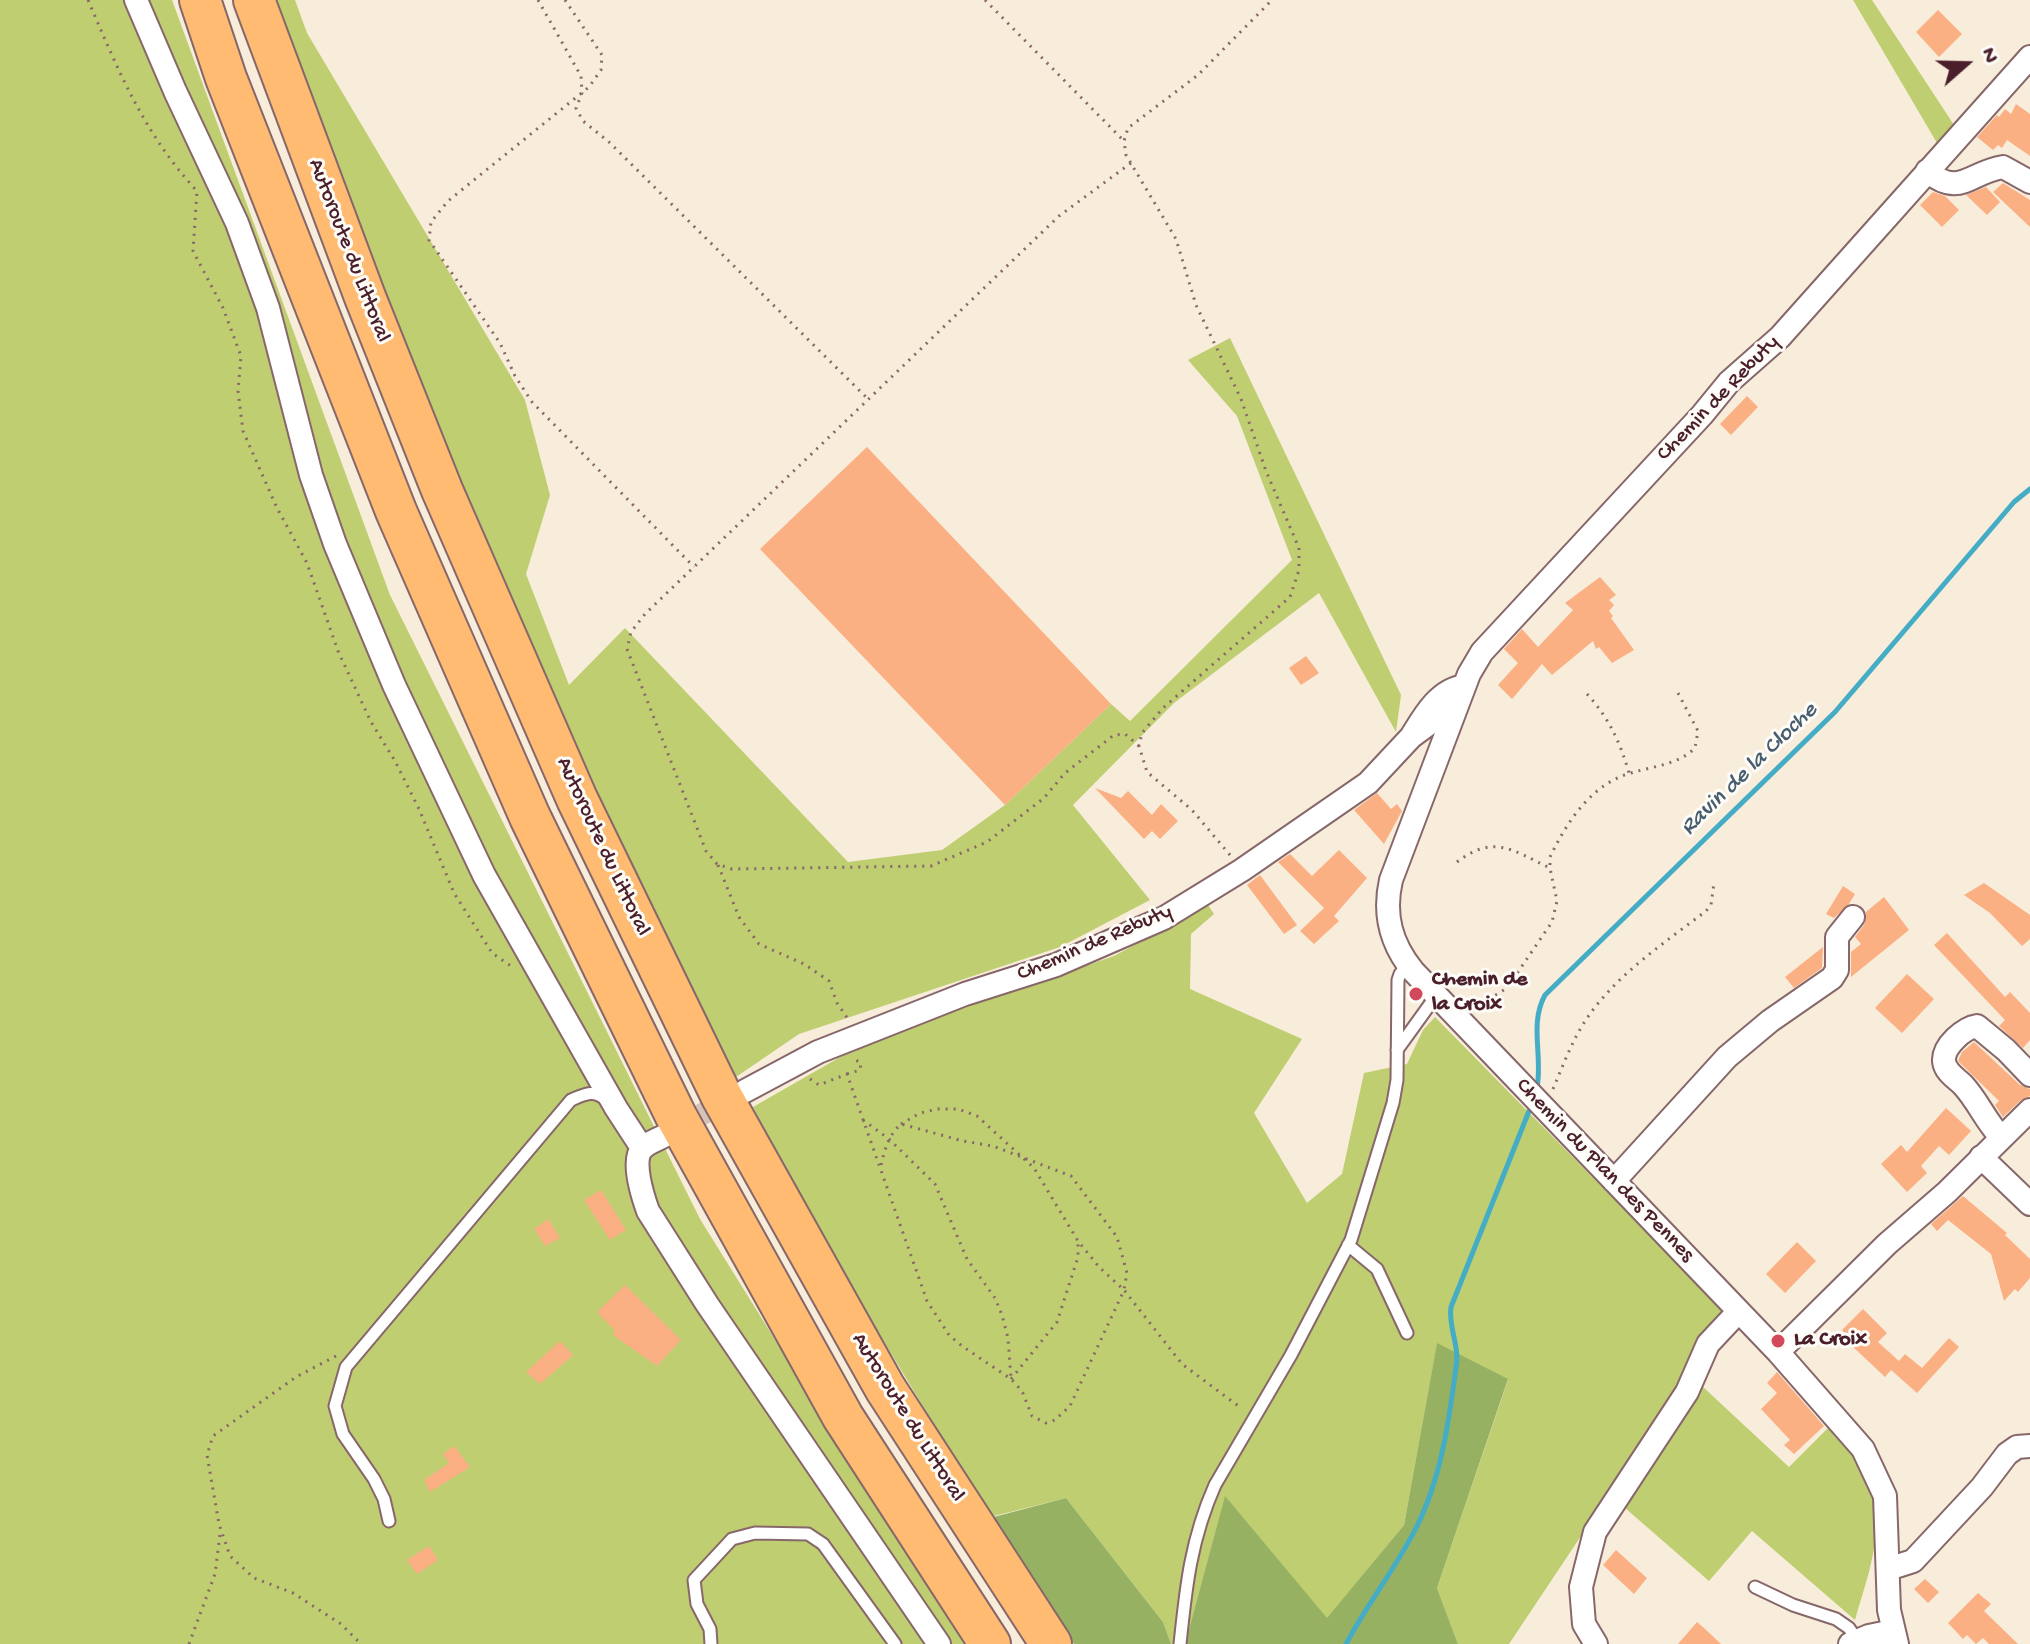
<!DOCTYPE html>
<html>
<head>
<meta charset="utf-8">
<style>
	body { margin:0 }
	#map { position:relative; width:2030px; height:1644px; overflow:hidden; background:#f8ecdb; font-family:"Gochi Hand",sans-serif }
	canvas { display:block }
	.north { position:absolute; left:1926px; top:24px; width:80px; height:80px; -webkit-text-stroke:6px #fdfcf7; paint-order:stroke; rotate:70deg; font-size:22px; font-weight:700; line-height:32px; text-align:center; color:#4a1f2b }
	.north::after { content:''; display:block; margin:auto; width:28px; height:36px; background:#4a1f2b; clip-path:polygon(50% 0,100% 100%,50% 72%,0 100%) }
</style>
</head>
<body>
<div id="map">
<canvas width="2030" height="1644"></canvas>
<div class="north">N</div>
</div>
<script>
const g = document.querySelector('canvas').getContext('2d');
g.lineJoin = 'round';
function paint(path, color) { g.fillStyle = color; g.fill(path, 'evenodd'); }
function trace(path, color, width, dash) { g.strokeStyle = color; g.lineWidth = width; g.lineCap = dash ? 'butt' : 'round'; g.setLineDash(dash || []); g.stroke(path); }
function drawText(font, color, halo, rows, align = 'center') {
  g.font = font + ' "Gochi Hand",sans-serif'; g.lineWidth = 6; g.setLineDash([]); g.textBaseline = 'middle'; g.strokeStyle = halo; g.fillStyle = color; for (const [text, x, y, turn = 0] of rows) {
    g.save(); g.translate(x, y); g.rotate((+turn || 0) * Math.PI / 180); g.textAlign = isNaN(turn) ? turn : align; if (halo) g.strokeText(text, 0, 0); g.fillText(text, 0, 0); g.restore();
  }
}
paint(new Path2D(`
	M0,0h172l218,595 310,624 264,425h-964z
	M275,0h20l12,33 218,367 25,95 -24,79 43,111 56,-57 223,234 94,-12 63,-45 106,-101 19,17 162,-161 -55,-144 -49,-56 42,-22 171,357 -5,37 -77,-139 -145,110 -101,102 77,95 -90,47 -261,87 -63,43 -91,-172 -143,-318 -107,-260z
	M1853,0h19l82,125 -17,18z
	M1208,905l6,9 -23,20 -1,55 112,50 -48,74 53,90 35,-29 22,-101 43,-9 16,-34 12,-13 292,297 -39,59 101,94 42,-42c13,18 39,53 43,75 8,41 -8,81 -19,120l-103,-89 -43,50 -100,-87 -100,150h-51l-21,-56 71,-208 -71,-36 -33,181 -77,94 -102,-122 -40,147h-14l-8,-22 -97,-124 -76,19 -176,-291 -61,-119 117,-67 244,-84z`), '#bece70');
paint(new Path2D(`
	M1437,1343l71,36 -71,209 21,56h-273l40,-148 102,122 77,-93z
	M1066,1498l97,124 8,22h-97l-84,-126z`), '#96b162');
trace(new Path2D(`
	M1537,1088c6,-32 -8,-64 8,-93l290,-283 179,-210 16,-13
	M1346,1644c21,-40 50,-76 70,-116 25,-49 33,-107 40,-161 4,-21 -8,-40 -5,-60l78,-196`), '#45acc5', 5);
paint(new Path2D(`
	M1938,10l24,24 -23,23 -23,-25z
	M2016,104l14,10v42l-23,-16 -5,8 -4,-3 -5,5 -16,-13 20,-22 2,2 6,-8 6,5z
	M2003,183l27,17v27l-37,-35z
	M1986,187l14,15 -13,13 -21,-20z
	M1933,192l12,4 14,14 -17,17 -22,-22z
	M1747,396l11,11 -27,28 -11,-11z
	M867,447l244,257 -106,101 -245,-256z
	M1600,577l16,18 -7,5 5,5 -5,6 4,5 -2,2 23,32 -22,13 -13,-16 -3,2 -3,-8 -41,34 -10,-11 -30,35 -14,-14 20,-22 -14,-14 18,-20 16,18 35,-37 -8,-7z
	M1306,656l13,17 -18,12 -12,-17z
	M1095,788l26,10 7,-7 24,24 9,-11 17,17 -18,18 -8,-8 -8,8z
	M1377,793l14,16 6,-5 5,7 -18,33 -30,-34z
	M1339,850l28,28 -33,38 5,5 -25,23 -14,-13 24,-23 -46,-46 12,-8 22,22z
	M1260,875l37,50 -13,9 -37,-49z
	M1984,883l46,32v24l-8,7 -32,-33 -26,-18z
	M1843,886l12,8 -6,10 -15,14 -8,-4z
	M1884,897l25,33 -58,47v-25l10,-8 -6,-7 9,-12 2,-13z
	M1947,933l58,64 5,-5 20,21v27l-7,8 -24,-22 6,-6 -71,-75z
	M1823,947l-1,21 -28,20 -9,-11z
	M1907,974l27,25 -32,34 -27,-25z
	M1974,1042l46,43 10,4v7l-9,4 -18,17 -8,-12 4,-4 -41,-40 4,-9z
	M1946,1108l25,23 -22,24 -10,-9 -18,20 6,7 -20,19 -26,-28 20,-19 6,7z
	M601,1190l25,40 -16,10 -26,-40z
	M1963,1196l44,37 -2,2 25,24v19l-12,14 -3,-3 -11,12 -13,-47 -43,-34 -11,11 -6,-7z
	M548,1219l12,19 -15,8 -11,-17z
	M1797,1242l19,19 -31,32 -19,-19z
	M625,1285l56,55 -24,26 -44,-31 2,-4 -18,-19z
	M1863,1309l24,24 -9,9 21,19 6,-7 17,14 27,-30 10,9 -42,46 -26,-23 -6,7 -33,-31 2,-2 -12,-14z
	M560,1341l13,14 -33,29 -14,-12z
	M1777,1372l47,54 -30,28 -10,-9 6,-5 -29,-31 16,-16 -10,-10z
	M454,1446l16,21 -40,25 -6,-12 25,-17 -6,-9z
	M429,1546l9,14 -21,14 -10,-14z
	M1616,1550l31,28 -13,16 -31,-29z
	M1925,1579l14,13 -11,11 -14,-14z
	M1978,1593l13,11 -7,7 34,33h-29l-6,-6 -7,6 -9,-9 -4,4 -15,-16z
	M1697,1622l7,6 17,16h-43z`), '#fbb084');
trace(new Path2D(`
	M672,1131l61,-34`), '#d5c3b8', 22, [22, 11]);
const service = new Path2D(`
	M1397,1050l39,-54
	M1348,1245l29,24 30,64
	M389,1521l-5,-22 -10,-20 -31,-45 -8,-28 11,-39 225,-267c14,-6 23,-11 35,0
	M1755,1587l38,18 43,14 13,9 8,12
	M711,1644l-1,-15 -13,-25 -3,-24 38,-41 23,-6 53,1 15,10 72,100
	M1180,1644c6,-58 11,-105 35,-159l76,-130 60,-115 42,-137 4,-23 1,-100 2,-6 8,-9`);
const minor = new Path2D(`
	M136,0l39,91 62,132 31,85 43,167 24,69 59,141 90,190 132,233 26,40
	M1927,171c33,27 41,2 76,-4l27,15
	M1454,713l-20,7 -23,17c13,-21 27,-47 53,-51
	M745,1091l73,-39 147,-58 91,-29 108,-47 78,-48 126,-87 43,-46
	M664,1136c-7,4 -17,7 -22,13 -11,11 1,48 6,62l59,93 232,340
	M2001,1137c-15,-15 -23,-36 -38,-52 -7,-7 -18,-13 -19,-24 -1,-15 20,-33 33,-35l29,24 24,25
	M1981,1157l49,47
	M1614,1181l113,-124 43,-36 62,-43 5,-8v-33l16,-20
	M1778,1352l109,-108 60,-52 83,-82
	M1888,1569l25,-8 69,-74 25,-33 10,-7 13,-1
	M1596,1644l-12,-20 -3,-37 14,-55 92,-140 21,-48 30,-32
	M1850,1644l19,-8 24,-5
	M1897,1644l-8,-34 -4,-114 -22,-47 -85,-97 -365,-381c-22,-27 -30,-56 -22,-91l78,-206 13,-22 220,-237 27,-33 51,-45 250,-280`);
const motorway = new Path2D(`
	M200,0l26,78 170,433 134,306 146,299 167,301 147,227
	M254,0l111,297 77,193 135,309 145,298 163,291 166,256`);
trace(service, '#876769', 15);
trace(minor, '#876769', 26);
trace(motorway, '#876769', 44);
trace(new Path2D(`
	M88,0c30,70 56,134 109,191l-4,60 30,57 18,48 -3,35 5,40 34,77 30,55 31,88 33,71 24,39 24,48 35,84 38,60 19,13
	M538,0l43,76 1,17 -6,15 7,13 26,21 258,256
	M565,0l37,55 -1,15 -12,17 -141,114 -17,21 -2,18 71,103 15,33 17,26 162,165
	M985,0l139,141
	M1131,163l-72,53 -414,398 -14,18 -4,17 79,202 11,13 15,5 199,-3 56,-24 57,-44 21,-25 49,-38 11,-1 14,12
	M1587,694c22,24 33,48 42,79
	M1230,855l-38,-45 -45,-38 -8,-26 3,-13 21,-25 127,-111 9,-27v-22l-33,-77 -25,-72 -45,-94 -20,-66 -50,-84 -2,-14 4,-13 70,-53 74,-75
	M1457,862c37,-28 55,-12 93,6
	M718,865l21,52 20,27 45,20 25,17 8,22 11,16
	M1475,1008l32,-20 45,-66 5,-21 -7,-33v-11c17,-35 41,-73 81,-84 22,-7 47,-8 64,-25l3,-17 -20,-38
	M847,1074l13,-4 1,-7 -7,-4
	M810,1079l9,6 28,-11 80,227 22,34 13,11 49,33 11,12 10,25 14,7 9,-3 15,-14 54,-116 58,74 59,44
	M1553,1089c9,-21 17,-43 29,-63 29,-48 81,-82 124,-115l5,-6 3,-22
	M863,1120l26,19 46,45 32,75 28,39 7,17 6,23 3,40
	M901,1124l19,-11 18,-4h20l19,7 57,52 44,73 21,26 25,23
	M881,1165c4,-16 7,-29 20,-41l62,17 30,5 78,30 46,61 10,36 -3,17
	M336,1356l-40,21 -83,59 -6,19 12,69 11,32 24,22 39,15 48,31 20,20
	M1011,1379l46,-57 21,-65v-15
	M189,1644l26,-70 5,-40`), '#876769', 3, [2, 6]);
trace(service, '#fff', 11);
trace(minor, '#fff', 22);
trace(motorway, '#febb71', 40);
for (const [x, y, r, color] of [
	[1416,994,8,"#d1495b"],
	[1778,1341,8,"#d1495b"]
]) { const dot = new Path2D(); dot.arc(x, y, r, 0, 2 * Math.PI); g.fillStyle = color; g.fill(dot); trace(dot, '#fdfcf7', 3); }
drawText('22px', '#4a1f2b', '#fdfcf7', [
	["Autoroute du Littoral",348,251,69],
	["Chemin de Rebuty",1719,399,-46],
	["Autoroute du Littoral",602,847,65],
	["Chemin de Rebuty",1095,944,-23],
	["Chemin du Plan des Pennes",1604,1171,46],
	["Autoroute du Littoral",907,1418,58]
]);
drawText('bold 22px', '#4a1f2b', '#fdfcf7', [
	["Chemin de",1432,981],
	["la Croix",1432,1006],
	["La Croix",1794,1341]
], 'left');
drawText('italic 24px', '#485e70', '#fdfcf7', [
	["Ravin de la Cloche",1750,770,-44]
]);
</script>
</body>
</html>
